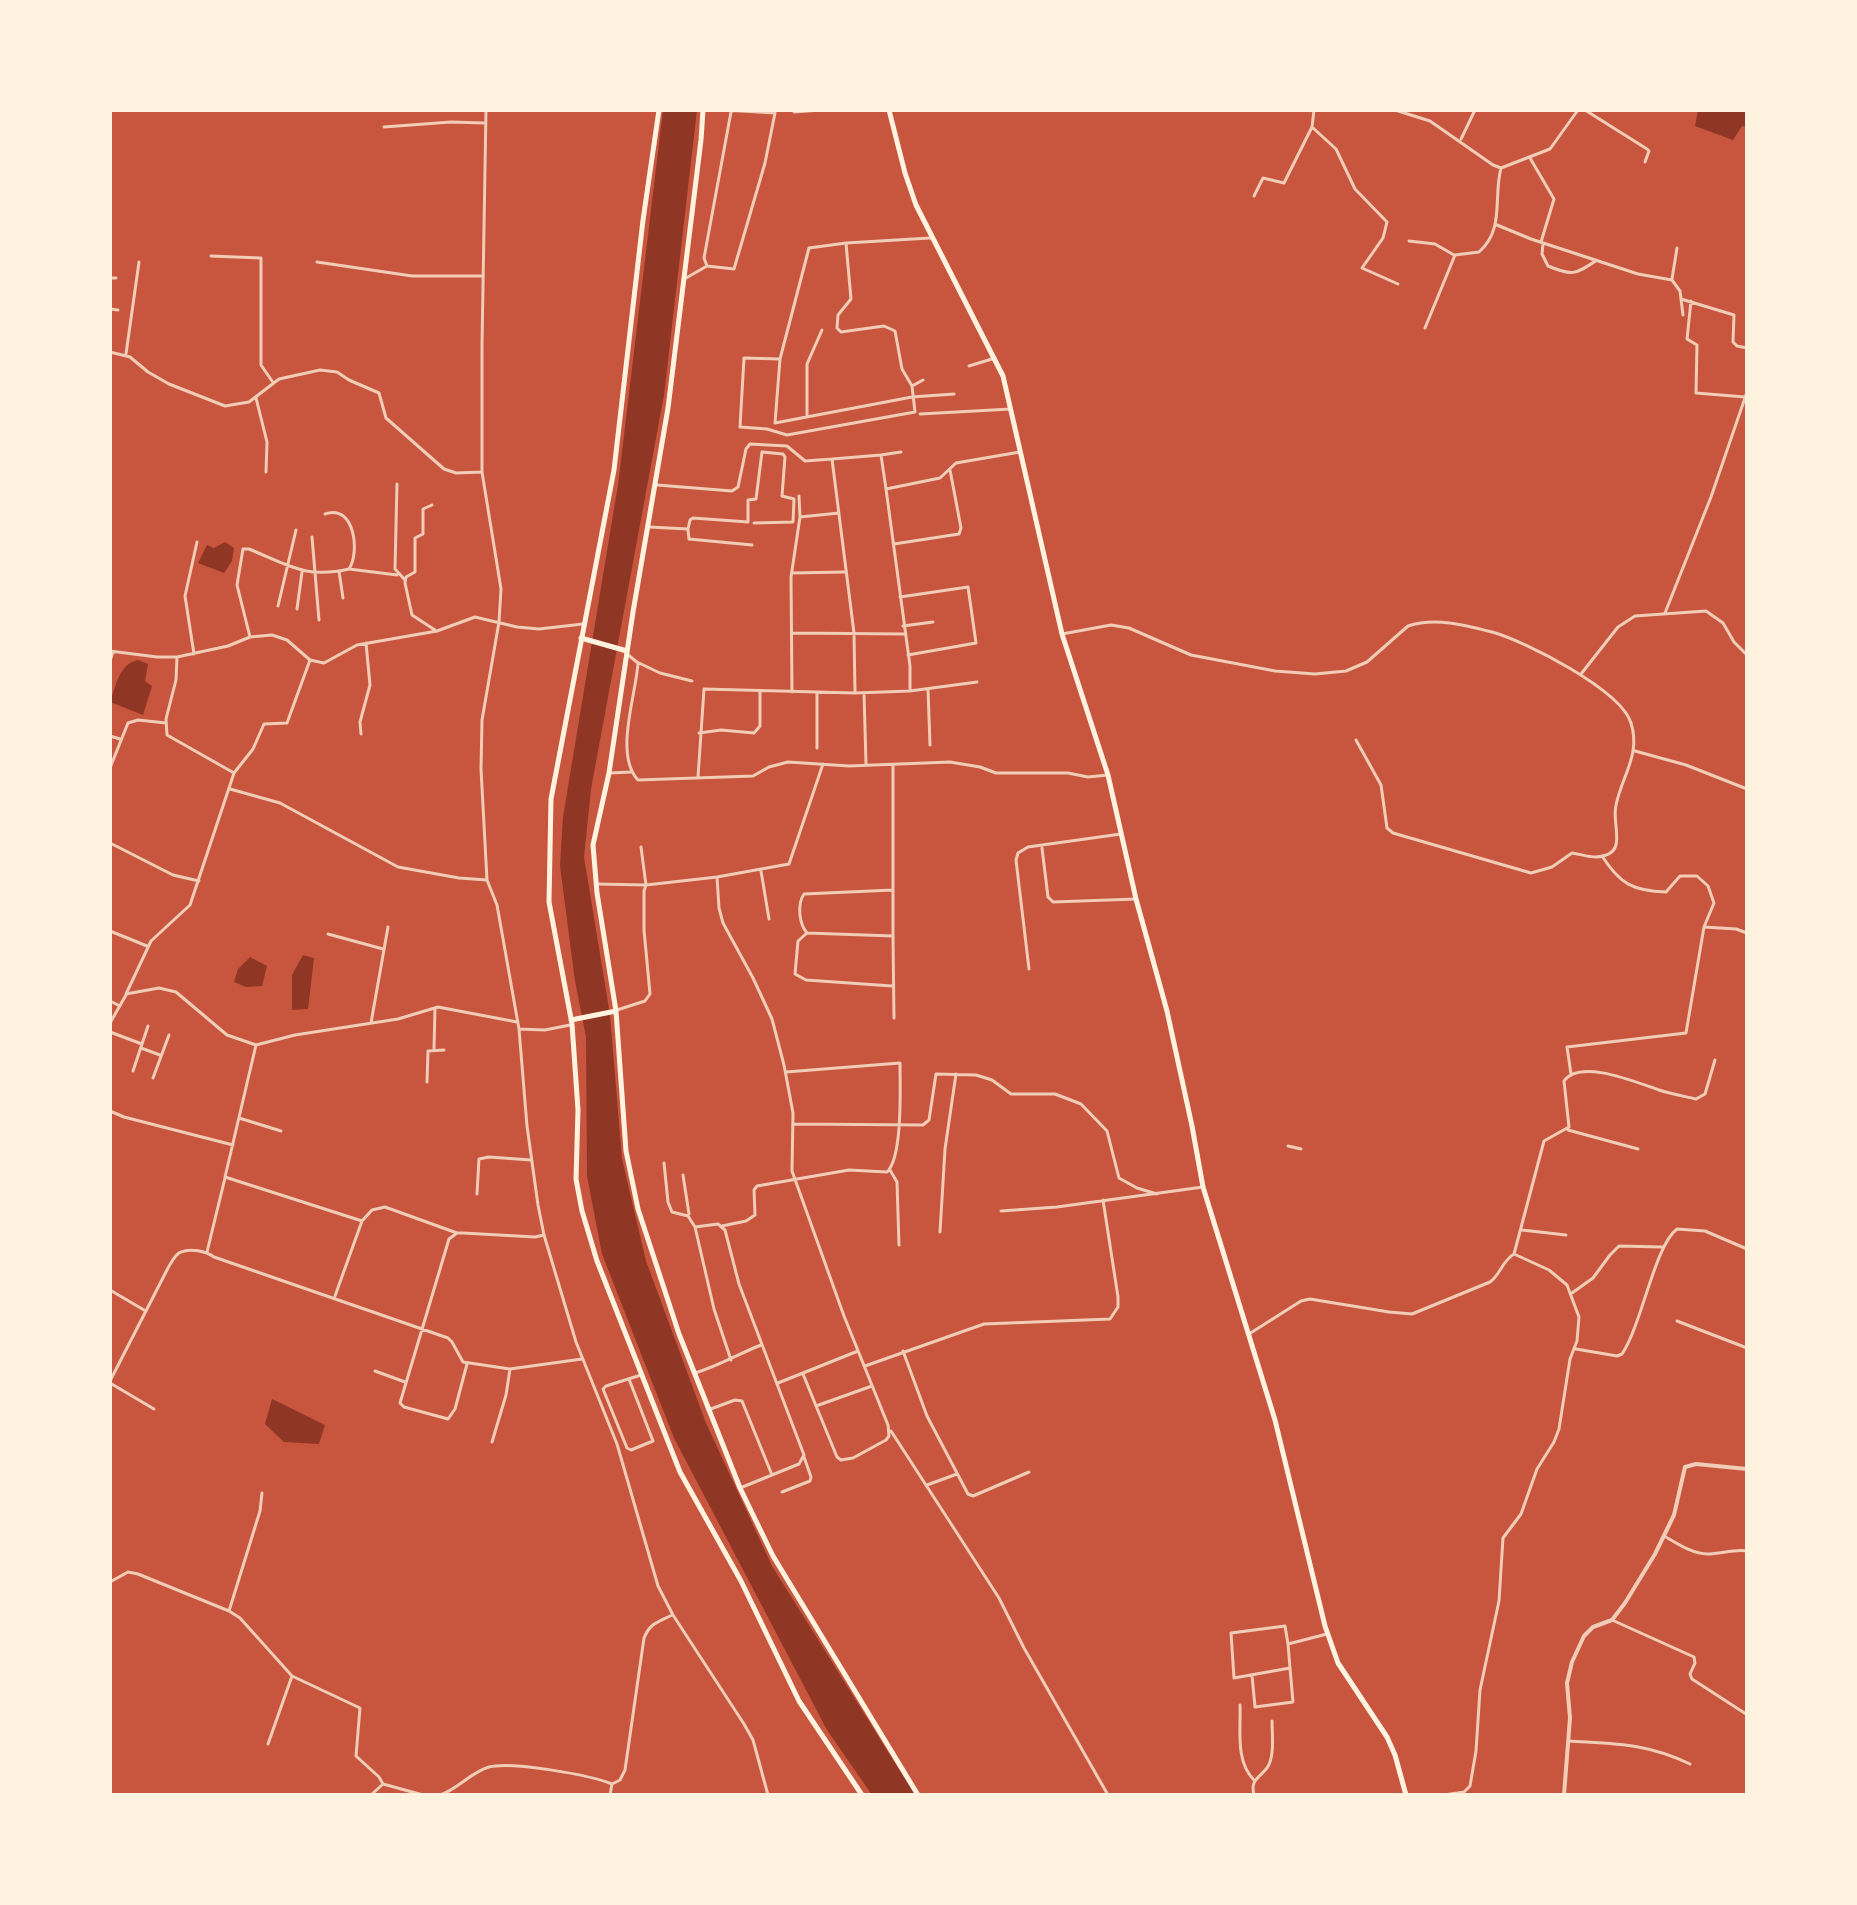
<!DOCTYPE html>
<html>
<head>
<meta charset="utf-8">
<style>
	body { margin:0 }
	#map { position:relative; width:1857px; height:1905px; overflow:hidden; background:#c8553d; font-family:"Roboto Condensed",sans-serif }
	canvas { display:block }
	.frame { position:absolute; inset:0; border:112px solid #fff3e0; pointer-events:none }
</style>
</head>
<body>
<div id="map">
<canvas width="1857" height="1905"></canvas>
<div class="frame"></div>
</div>
<script>
const g = document.querySelector('canvas').getContext('2d');
g.lineJoin = 'round';
function paint(path, color) { g.fillStyle = color; g.fill(path, 'evenodd'); }
function trace(path, color, width, dash) { g.strokeStyle = color; g.lineWidth = width; g.lineCap = dash ? 'butt' : 'round'; g.setLineDash(dash || []); g.stroke(path); }
paint(new Path2D(`
	M663,110h34l-33,285 -73,394 -7,68 26,158 12,144 24,102 60,162 66,143 143,229h-43l-45,-65 -153,-292 -72,-184 -15,-78 -1,-139 -11,-56 -15,-115 3,-49 55,-332z
	M1698,110h49v17l-5,-1 -9,14 -38,-14z
	M225,542l9,6 -2,13 -8,12 -26,-10 9,-18 7,3z
	M138,660l10,4 -3,17 7,5 -9,29 -33,-13c6,-16 9,-38 28,-42z
	M303,955l11,3 -6,51 -16,1v-35z
	M250,957l17,9 -5,20 -16,1 -12,-5 4,-13z
	M272,1399l53,26 -6,19 -35,-2 -19,-18z`), '#8f3625');
trace(new Path2D(`
	M486,110l-4,235v127l19,117 -2,33 -17,98 -1,49 6,111 10,25 22,124 8,97 11,79 6,30 32,107 41,102 41,142 15,29 71,109 9,16 15,55
	M724,110l51,3 -10,50 -31,106 -27,-3 -3,-8 27,-146
	M1314,110l-2,17 24,22 19,40 32,33 -4,16 -21,30 36,16
	M1395,110l35,11 63,44 8,3 49,-19 28,-39
	M1585,110l62,39 2,2 -4,11
	M794,112l27,-2
	M384,127l67,-5 33,1
	M1461,139l14,-29
	M1530,158l24,41 -13,43
	M1254,196l9,-18 21,5 28,-56
	M1497,225l34,14 107,35 34,6 8,11 3,24
	M1409,241l26,3 19,11
	M846,243l84,-5
	M1543,243l-1,11 6,12c24,10 27,9 49,-6
	M211,256l50,2v107l11,16
	M317,262l95,14h71
	M110,278h6
	M686,278l21,-12
	M1672,279l5,-31
	M1681,299l53,16 -1,27 4,4 10,2
	M1691,301l-4,38 10,6 -1,48 49,4
	M110,309l8,1
	M1425,328l30,-73 24,-3c26,-23 14,-54 22,-84
	M110,352l20,5 18,15 21,12 56,22 24,-4 30,-23 41,-9 17,2 12,8 30,13 7,25 58,51 12,4 26,-1
	M126,354l13,-92
	M780,359l-5,64 137,-26 42,-3
	M969,366l26,-8
	M912,386l-10,-17 -7,-38 -11,-5 -43,6 -4,-4 1,-13 13,-16 -5,-56 -37,5 -29,111 -36,-1 -4,69 27,2 20,6 128,-23 -3,-26 11,-6
	M256,398l11,44 -1,30
	M920,414l91,-5
	M807,417v-53l15,-34
	M881,455l20,-3
	M397,484l-2,85 10,11
	M657,485l75,6 6,-4 8,-38 4,-5 37,2 18,15 27,-2
	M886,489l-5,-34 -49,4 22,174 1,60 55,-2v-25l-24,-177 54,-11 16,-15 64,-11
	M799,496l1,21 39,-4
	M432,505l-9,4v25l-8,4v34l-9,5 -1,6 7,32 23,15
	M649,527l39,2 2,-9 3,-2 55,4v-22l8,-1 6,-47 21,2 2,3 -3,39 12,3 -1,23 -39,1
	M688,530l1,9 63,6
	M312,537l7,83
	M894,544l65,-10 2,-6 -11,-58
	M349,569l48,6
	M339,571l4,27
	M792,573l52,-1
	M900,597l68,-10 8,56 -68,12
	M278,606l18,-76
	M297,609l5,-37
	M1665,613l46,-116 36,-105
	M903,626l30,-4
	M792,633l112,1
	M1062,634l49,-9 18,3 62,27 84,16 40,3 31,-3 21,-9 41,-36c27,-9 57,-1 84,6 33,9 129,58 139,91 10,31 -9,53 -15,82 -5,21 14,50 -20,52 -8,0 -16,-3 -24,-4l-20,14 -21,6 -138,-40 -6,-5 -6,-43 -25,-45
	M250,637l-13,-52 6,-36h6c39,16 56,30 100,20 11,-16 6,-66 -24,-55
	M110,651l47,6h20l51,-11 22,-9 22,-2 15,5 23,20 14,3 33,-18 80,-14 38,-14 42,10 22,2 44,-5
	M194,654l-9,-58 12,-54
	M627,654l11,9c-2,33 -24,91 0,117l115,-4 16,-9 19,-5 61,4 101,-4 30,5 16,6h72l20,4 20,-2
	M177,657l-1,23 -10,39 1,16 67,38 19,-24 11,-25 23,-1 23,-63
	M110,661l3,-9
	M639,663l21,10 32,8
	M1581,674l37,-47 17,-11 71,-5 17,12 11,19 13,13
	M928,689l2,56
	M910,691l67,-9
	M792,692l-1,-115 9,-60
	M817,693v55
	M864,693l2,71
	M699,733l22,-3 33,3 6,-7v-35
	M361,734l-1,-12 10,-37 -4,-42
	M110,736l10,3
	M1635,751l51,14 61,24
	M110,768l18,-45 10,-3 28,3
	M234,773l-44,132 -39,36 -25,53 33,-6 17,4 51,43 29,10
	M610,773l21,-1
	M698,777l6,-88 151,4
	M230,789l50,14 118,64 61,11 28,2
	M110,843l63,32 26,6
	M1042,848l6,49 5,5 83,-3
	M761,871l8,48
	M717,877l2,31 4,15 30,55 19,41 12,46 9,48 -1,58 52,145 44,109 1,11 -3,4 -33,18 -12,2 -4,-3 -34,-83
	M596,884l50,1 -5,-38
	M1704,927l32,2 11,4
	M110,931l37,15
	M807,933l86,3v-170
	M807,933l-9,8 -3,33 11,6 86,6
	M807,933c-8,-9 -10,-29 -3,-39l89,-4
	M328,934l55,15
	M893,936l1,82
	M1029,969l-13,-109 2,-7 10,-6 93,-13
	M110,1001l10,5
	M617,1010l28,-9 5,-7 -6,-64v-39l2,-6 71,-8 72,-13 34,-100
	M110,1023l16,-28
	M371,1023l17,-96
	M519,1029l26,1 25,-5
	M110,1032l32,12
	M141,1048l19,7
	M434,1048l1,-40
	M133,1071l15,-45
	M1571,1074l-4,-27 119,-14 18,-106 10,-24 -6,-17 -11,-10h-17l-14,16c-33,-1 -46,-8 -64,-36
	M153,1078l16,-43
	M427,1082l1,-31 16,-1
	M110,1111l14,6 109,28
	M239,1118l42,13
	M794,1124l129,1 6,-5 7,-46 40,1 16,5 19,14h44l26,10 26,27 12,47 18,10 20,6
	M1568,1130l70,19
	M1288,1146l13,3
	M664,1163l4,39 4,10 16,4 7,11 23,-3 7,6 14,54 65,171 -5,9 -59,24
	M890,1170l7,12 2,63
	M683,1175l6,39
	M477,1194l2,-35 10,-2 42,3
	M1001,1211l56,-4 146,-20
	M722,1226l24,-5 9,-6 -1,-25 3,-4 92,-16 38,2c16,-15 13,-86 13,-109l-114,9
	M695,1227l19,82 17,51
	M1522,1230l44,5
	M940,1232l5,-83 11,-75
	M457,1233l-72,-26 -13,3 -10,11 -137,-44 31,-132 39,-10 103,-16 40,-12 79,15
	M207,1252l18,-74
	M110,1290l34,20
	M1572,1293l21,-15 17,-23 9,-9 44,1
	M335,1296l27,-75
	M1677,1321l70,27
	M1249,1334l52,-33 9,-2 79,13 23,2 78,-32c11,-8 12,-21 24,-28
	M1576,1349l41,7 5,-2c20,-30 33,-109 55,-125l28,2 42,18
	M903,1351l24,65 41,78 5,2 56,-24
	M467,1364l-12,45 -7,10 -44,-12 -4,-4 49,-164 8,-6h6l72,4 9,-2
	M865,1366l119,-42 126,-5 8,-12v-10l-15,-97
	M375,1371l30,11
	M695,1373c24,-7 43,-19 66,-28
	M629,1379l24,62 -22,9 -4,-2 -24,-59 3,-3 35,-11
	M110,1381l58,-113c3,-5 7,-14 13,-16 9,-4 25,-1 33,5l234,81 4,4 11,20 47,7 72,-10
	M110,1383l44,26
	M778,1383l80,-32
	M816,1406l56,-20
	M708,1410l27,-10 7,1 30,74
	M891,1431l108,167 25,50 84,147
	M492,1442l14,-47 4,-26
	M927,1485l30,-11
	M782,1492l28,-11 1,-4 -7,-20
	M1664,1536c13,7 28,18 43,18 14,0 26,-5 40,-3
	M110,1582l18,-10 10,2 91,37 11,7 52,58 68,32 -4,48 23,21 4,7
	M229,1611l31,-100 2,-18
	M1612,1620l82,37 1,6 -5,11 2,5 54,35
	M1288,1644l2,24
	M1252,1675l3,32 38,-5 -3,-34 -56,10 -3,-45 54,-7 3,18 39,-10
	M1240,1705c1,25 -5,56 14,75
	M1569,1741c47,3 78,2 121,23
	M268,1744l24,-68
	M371,1795l12,-11 40,11
	M440,1795c18,-6 31,-23 49,-28 22,-6 101,8 123,17
	M610,1795l2,-11 8,-4 5,-10 19,-132c6,-15 14,-16 28,-23
	M1254,1795c-4,-15 5,-17 13,-27 8,-11 5,-34 5,-47
	M1444,1795l20,-3 6,-6 6,-35 4,-61 19,-89 4,-63 18,-24 16,-45 17,-27 5,-13 11,-70 7,-18 2,-24 -12,-32 -18,-15 -35,-16 30,-113 25,-14 -5,-46c16,-23 74,2 95,9 12,4 24,6 37,9l9,-5 10,-34`), '#f1ccb7', 3);
trace(new Path2D(`
	M1564,1795l6,-77 -3,-35 5,-21 12,-26 9,-9 19,-7 13,-17 30,-49 19,-39 11,-48 11,-3 51,5`), '#f1ccb7', 4);
trace(new Path2D(`
	M659,110l-16,110 -29,250 -63,329 -2,103 23,122 6,86 -2,69 6,32 15,50 83,211 61,109 58,120 63,94
	M703,110l-2,30 -33,268 -35,204 -24,161 -16,72 4,48 19,118 10,140 12,58 41,125 61,154 33,68 145,239
	M889,110l16,63 11,32 87,171 59,258 46,141 28,124 31,112 25,115 11,61 72,233 50,206 13,37 49,74 8,18 11,40
	M581,638l46,13
	M571,1020l45,-9`), '#fff3e0', 5);
</script>
</body>
</html>
